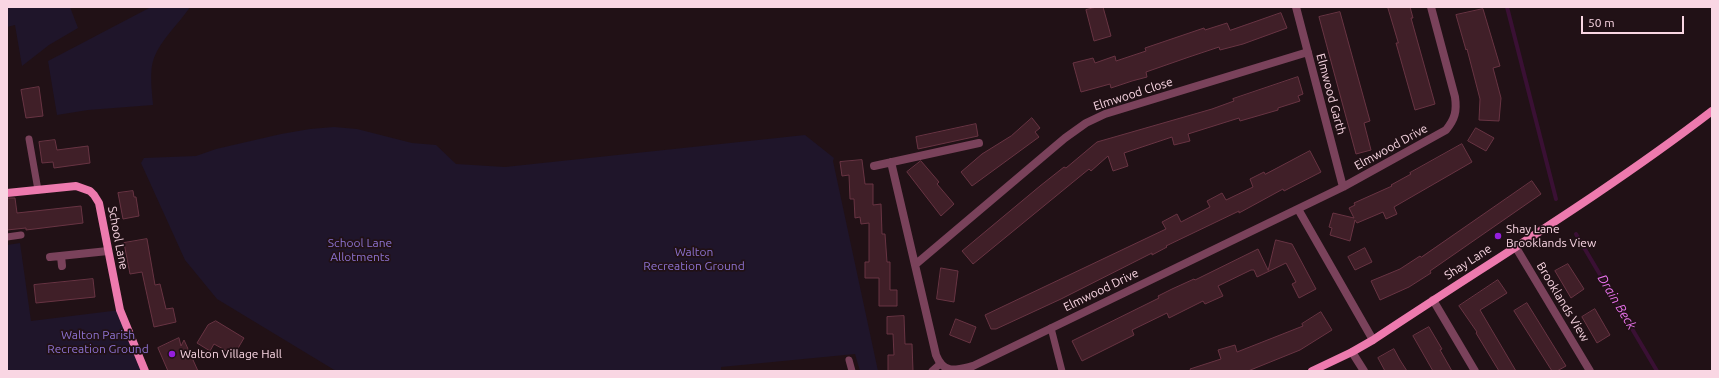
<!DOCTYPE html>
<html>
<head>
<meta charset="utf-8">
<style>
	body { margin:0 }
	#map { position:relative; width:1719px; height:378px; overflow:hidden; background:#211116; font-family:Ubuntu,sans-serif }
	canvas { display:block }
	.frame { position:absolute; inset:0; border:8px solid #f9d6e3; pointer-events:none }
	.scale { position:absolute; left:1581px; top:16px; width:103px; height:18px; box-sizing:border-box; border:2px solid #f9d6e3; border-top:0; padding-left:5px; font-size:12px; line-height:14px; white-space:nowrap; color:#f9d6e3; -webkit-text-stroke:3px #211116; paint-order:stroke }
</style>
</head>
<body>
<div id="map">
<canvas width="1719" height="378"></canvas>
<div class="frame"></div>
<div class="scale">50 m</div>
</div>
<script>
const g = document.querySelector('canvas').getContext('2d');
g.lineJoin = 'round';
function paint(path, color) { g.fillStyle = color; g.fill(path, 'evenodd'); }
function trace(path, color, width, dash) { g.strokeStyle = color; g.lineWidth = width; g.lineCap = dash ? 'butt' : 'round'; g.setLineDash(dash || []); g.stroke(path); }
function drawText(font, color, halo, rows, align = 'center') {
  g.font = font + ' Ubuntu,sans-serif'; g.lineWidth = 3.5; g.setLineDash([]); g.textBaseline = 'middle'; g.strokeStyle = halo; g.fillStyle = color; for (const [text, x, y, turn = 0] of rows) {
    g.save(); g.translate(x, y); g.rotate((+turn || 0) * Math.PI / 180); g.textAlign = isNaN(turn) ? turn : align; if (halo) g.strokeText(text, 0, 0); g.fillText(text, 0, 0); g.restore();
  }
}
paint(new Path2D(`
	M7,7h63l8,21 -29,17 -27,21 -7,-41 -8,2z
	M151,7h39c-11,17 -29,32 -36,51 -5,12 -2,34 -1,47l-65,5 -31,5 -9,-54z
	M334,127l23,2 55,14 24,2 20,19 49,3 300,-32 29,23 -1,3 45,210h-18l-5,-17 -134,13v4h-385l-119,-72 -32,-39 -44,-97 3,-5 52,-2 20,-7 65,-15 29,-5z
	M20,243l11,78 89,-11 25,61h-138v-126z`), '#1f152a');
trace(new Path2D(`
	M1507,7l49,192
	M1576,234l81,137`), '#3a1034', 4);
const building = new Path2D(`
	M1097,7h6l8,29 -17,5 -8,-31z
	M1388,7h22l3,11h-2l24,86 -20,6 -19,-67h2z
	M1483,9l17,57 -7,2 8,30 -2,23 -20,-1 1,-21 -13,-50 -1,1 -10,-35z
	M1340,12l30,109 -6,2 7,27 -15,4 -37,-137z
	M1281,13l6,15 -44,16 -23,6 -1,-3 -30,10 -43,15 1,5 -15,4 -21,7 -1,-4 -29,8 -8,-29 20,-5 2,5 20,-7 1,5 30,-10 -1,-3 59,-20 1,2 22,-7 3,7z
	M1298,77l5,17 -5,2 2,5 -22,7v2l-38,11 -1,-3 -51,16 2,7 -16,4 -2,-8 -48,16 4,13 -15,5 -5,-15 -17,15 -2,-2 -116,95 -11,-13 78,-65 24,-19 2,1 31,-26 115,-33 22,-8 -1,-2z
	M39,87l4,29 -17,2 -5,-28z
	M1032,118l8,10 -5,4 4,5 -67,49 -11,-14 21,-18 29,-18z
	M976,124l2,12 -60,13 -2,-12z
	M1476,128l18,10 -8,13 -18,-10z
	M55,140l2,10 31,-4 2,17 -36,5 -1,-6 -11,1 -3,-21z
	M1462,144l10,18 -78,45 3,7 -11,5 -3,-7 -26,11 -2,-3 -5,21 -20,-6 2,-7 -3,-1 4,-14 21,5 -5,-10 6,-3 -1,-2 38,-17 -1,-1 20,-11 -1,-1z
	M1310,151l11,21 -37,19 -1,-2 -44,24v-2l-73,35 1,1 -15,8v-2l-91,46 -65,30h-5l-6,-14 181,-86 -4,-7 15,-8 4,8 29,-15 -3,-6 15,-8 4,7 27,-13 -3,-8 14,-7 1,2z
	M862,160l3,24h8v21l8,-1 1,30h3l2,28h3v28h7v16h-18v-28h-14v-16h4v-39l-8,1 -1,-7 -5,1 -1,-19h-4l-1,-24 -7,1 -2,-14z
	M921,161l18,21 -2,2 17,20 -13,12 -34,-44z
	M1532,181l9,13 -111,77 1,2 -22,14 -29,13 -9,-19 29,-12 20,-13 1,1z
	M133,191l1,6h2l3,19 -16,3 -5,-26z
	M7,198h8l2,15 64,-7 2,17 -57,7v-2l-19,2z
	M147,239l8,46 5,-1 6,25 7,-1 3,14 -22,5 -12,-55 -12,2 -6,-31z
	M1276,240l16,4 24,45 -17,9 -7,-14 4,-2 -10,-19 -29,14 -3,-7h-3l-33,16 5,10 -18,8 -2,-3 -34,17 -2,-5 -35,17 2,5 -52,26 -10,-20 87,-43 -1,-2 14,-7 22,-10 1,1 63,-31 10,21z
	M1365,248l7,14 -17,8 -7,-13z
	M1568,264l16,25 -13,9 -16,-27z
	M941,268l17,3 -4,31 -17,-3z
	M93,279l2,18 -59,6 -2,-18z
	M1498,280l9,13 -27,17 36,61h-17l-23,-38 1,-1 -18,-26z
	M1527,303l39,63 -9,5h-5l-38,-60z
	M1595,309l15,26 -13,8 -15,-26z
	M1321,312l11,18 -32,20 -52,21h-57l-1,-2 31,-10 -3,-9 17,-5 2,7 66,-26 -1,-2z
	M904,316l1,28h7l1,27h-25v-16h6l-1,-21h-6v-17z
	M956,319l20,8 -6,16 -20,-8z
	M216,321l28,17 -10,17 -20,-11 -4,7 -13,-8 11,-18z
	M1429,327l13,22 -2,1 12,21h-19l-20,-35z
	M179,338l2,8 3,-6 14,31h-30l-10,-23z
	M1394,349l6,11 7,11h-22l-7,-13z`);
paint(building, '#401f28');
trace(building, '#683443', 1);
trace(new Path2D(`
	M29,139l9,51
	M7,237l14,-2
	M1051,328l11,43
	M849,360l3,11
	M932,371l8,-7`), '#7a425b', 7);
trace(new Path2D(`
	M1296,7l47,180
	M891,162l45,193c8,20 20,15 37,11l370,-179 103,-57c9,-11 11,-19 9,-33l-24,-90
	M874,166l105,-23
	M1298,209l75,131
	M1515,246l75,125
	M61,256l1,10
	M50,257l58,-6
	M916,264l149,-126 21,-15 19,-9 203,-62
	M1433,300l42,71
	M1352,352l12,19`), '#7a425b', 8);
trace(new Path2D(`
	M7,193l69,-7 14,5 4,4 5,8 21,107 25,61
	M1312,371l40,-19 21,-12c114,-76 231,-146 339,-229`), '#ed7aae', 8);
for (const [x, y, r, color] of [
	[1498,236,4,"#951edd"],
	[172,354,4,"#951edd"]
]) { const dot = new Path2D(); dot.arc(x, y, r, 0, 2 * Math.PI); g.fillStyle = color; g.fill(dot); trace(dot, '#211116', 1.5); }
drawText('12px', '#f9d6e3', '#211116', [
	["Elmwood Close",1133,94,-18],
	["Elmwood Garth",1331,94,75],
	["Elmwood Drive",1391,147,-29],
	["School Lane",118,238,79],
	["Shay Lane",1468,262,-33],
	["Elmwood Drive",1101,290,-26],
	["Brooklands View",1563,302,59]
]);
drawText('12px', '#f9d6e3', '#211116', [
	["Shay Lane",1506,229],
	["Brooklands View",1506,243],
	["Walton Village Hall",180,354]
], 'left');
drawText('12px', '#8d73d2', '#211116', [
	["School Lane",360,243],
	["Allotments",360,257],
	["Walton",694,252],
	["Recreation Ground",694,266],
	["Walton Parish",98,335],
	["Recreation Ground",98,349]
]);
drawText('italic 13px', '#e972ec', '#211116', [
	["Drain Beck",1617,302,59]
]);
</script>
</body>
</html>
